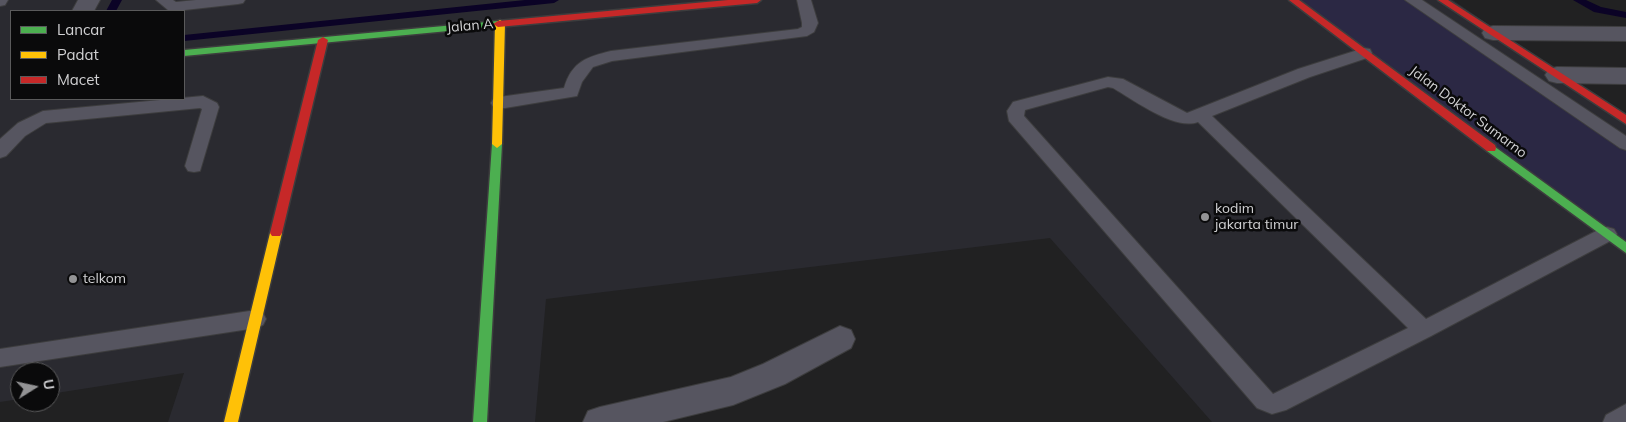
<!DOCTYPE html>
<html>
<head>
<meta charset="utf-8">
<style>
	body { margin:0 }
	#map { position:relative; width:1626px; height:422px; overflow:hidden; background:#212122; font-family:Mulish,sans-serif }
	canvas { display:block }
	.legend { position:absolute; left:10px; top:10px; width:175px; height:90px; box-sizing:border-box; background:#0a0a0b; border:1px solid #5a5a5b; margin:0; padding:6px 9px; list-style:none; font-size:15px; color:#d1d1d3 }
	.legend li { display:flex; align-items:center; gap:10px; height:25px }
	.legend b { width:25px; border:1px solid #5a5a5b }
	.north { position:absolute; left:10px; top:362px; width:50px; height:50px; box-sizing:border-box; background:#0a0a0b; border:1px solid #5a5a5b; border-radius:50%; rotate:80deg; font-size:14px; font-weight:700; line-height:20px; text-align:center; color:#d1d1d3 }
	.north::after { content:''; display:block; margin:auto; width:18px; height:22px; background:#939395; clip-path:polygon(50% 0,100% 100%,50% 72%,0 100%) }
</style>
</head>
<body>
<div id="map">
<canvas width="1626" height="422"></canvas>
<ul class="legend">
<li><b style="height:6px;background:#4caf50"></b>Lancar</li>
<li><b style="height:6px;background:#ffc107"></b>Padat</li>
<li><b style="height:6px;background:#c62828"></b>Macet</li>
</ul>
<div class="north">U</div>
</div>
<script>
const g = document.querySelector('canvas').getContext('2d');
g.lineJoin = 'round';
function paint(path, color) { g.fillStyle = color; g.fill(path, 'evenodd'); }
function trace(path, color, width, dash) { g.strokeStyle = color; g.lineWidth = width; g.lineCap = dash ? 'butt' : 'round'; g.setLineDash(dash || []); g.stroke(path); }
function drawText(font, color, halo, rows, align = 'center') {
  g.font = font + ' Mulish,sans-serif'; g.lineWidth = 5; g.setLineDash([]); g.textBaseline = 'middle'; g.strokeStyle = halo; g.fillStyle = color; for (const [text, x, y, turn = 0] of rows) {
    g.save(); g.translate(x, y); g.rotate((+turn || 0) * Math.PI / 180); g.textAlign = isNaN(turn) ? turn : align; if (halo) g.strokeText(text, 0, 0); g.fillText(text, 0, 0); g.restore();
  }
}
paint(new Path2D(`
	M0,0h1453l173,120v302h-414l-162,-184 -504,61 -11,123h-367l16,-49 -134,21v-22h-30v27l-20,3zM11,11h173v88h-173z`), '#2a2a30');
paint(new Path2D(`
	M1294,0h120l212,141v102z`), '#2b2844');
paint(new Path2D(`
	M112,0h10l-6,11h-10z
	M525,0h34l-5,3 -370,38v-6z
	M1573,0h13l15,7 25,5v6l-32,-6z`), '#0b0326');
const lane = new Path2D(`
	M0,0h8l-3,5 -5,1z
	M156,0h17l3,2 20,-2h49l-2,3 -5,1 -62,7 -8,-1z
	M797,0h14l7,23 -4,9 -7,4 -195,25 -19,6 -11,15 -5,14 -78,13 -6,-2 -2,-4 2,-4 6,-2 65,-9c8,-27 23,-31 47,-37l187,-22 4,-2v-4z
	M1405,0h17l204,136v14l-6,-2z
	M1364,48l6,1 2,4 -2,4 -60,20 -98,39 214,203 174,-90 7,-2 7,2 3,5 -3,5 -183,97 -145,74 -14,4 -15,-6 -248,-287 -2,-10 6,-9 95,-25 15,2 64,34 111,-44zM1108,87l5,1c21,12 62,43 85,34l210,206 -135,66 -249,-278 1,-6z
	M203,96l14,7 2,4 -19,64 -6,1 -6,-1 -3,-5 17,-57 -2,-1 -154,15 -21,13 -19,20 -6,2v-19l18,-16 25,-12z
	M256,310l7,3 3,6 -3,6 -7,3 -256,39v-18z
	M1626,404v18h-23l3,-7z`);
const street = new Path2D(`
	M78,0h22l-6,11h-22z
	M1493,26l133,1v14l-133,-1 -8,-2 -3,-5 3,-5z
	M1557,67l69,1v16l-69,-1 -8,-2 -4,-6 4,-6z
	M840,326l11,4 4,9 -4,9 -66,36 -52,21 -70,17h-80l5,-11 12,-4 131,-30 32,-13z`);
const fast = new Path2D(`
	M498,21l3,1v4l-317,30v-6z
	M497,140l5,4 -15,278h-14l19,-278z
	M1491,144l135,98v11l-139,-102 -1,-3 1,-3z`);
const slow = new Path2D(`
	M500,20l5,3 -3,121 -5,4 -5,-4 3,-121z
	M276,229l4,1 2,3 -44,189h-14l46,-189 2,-3z`);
const jam = new Path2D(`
	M728,0h33l-4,3 -259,24 -5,-3 5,-3z
	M1289,0h10l196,145 1,3 -1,3h-8z
	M1438,0h10l178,115v9z
	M323,37l5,3 -46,193 -2,3h-8l-2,-3 48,-193z`);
trace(lane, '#3d3d3e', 2);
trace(street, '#3d3d3e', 2);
trace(fast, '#3d3d3e', 3);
trace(slow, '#3d3d3e', 3);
trace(jam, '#3d3d3e', 3);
paint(lane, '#565560');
paint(street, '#565560');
paint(fast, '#4caf50');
paint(slow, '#ffc107');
paint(jam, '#c62828');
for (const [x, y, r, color] of [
	[1205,217,5,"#939395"],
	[73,279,5,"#939395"]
]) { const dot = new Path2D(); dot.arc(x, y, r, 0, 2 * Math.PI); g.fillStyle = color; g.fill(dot); trace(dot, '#0a0a0b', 2); }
drawText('14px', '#d1d1d3', '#0a0a0b', [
	["Jalan A",470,26,-5],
	["Jalan Doktor Sumarno",1468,112,37]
]);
drawText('14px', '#d1d1d3', '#0a0a0b', [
	["kodim",1215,209],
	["jakarta timur",1215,225],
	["telkom",83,279]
], 'left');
</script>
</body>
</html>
